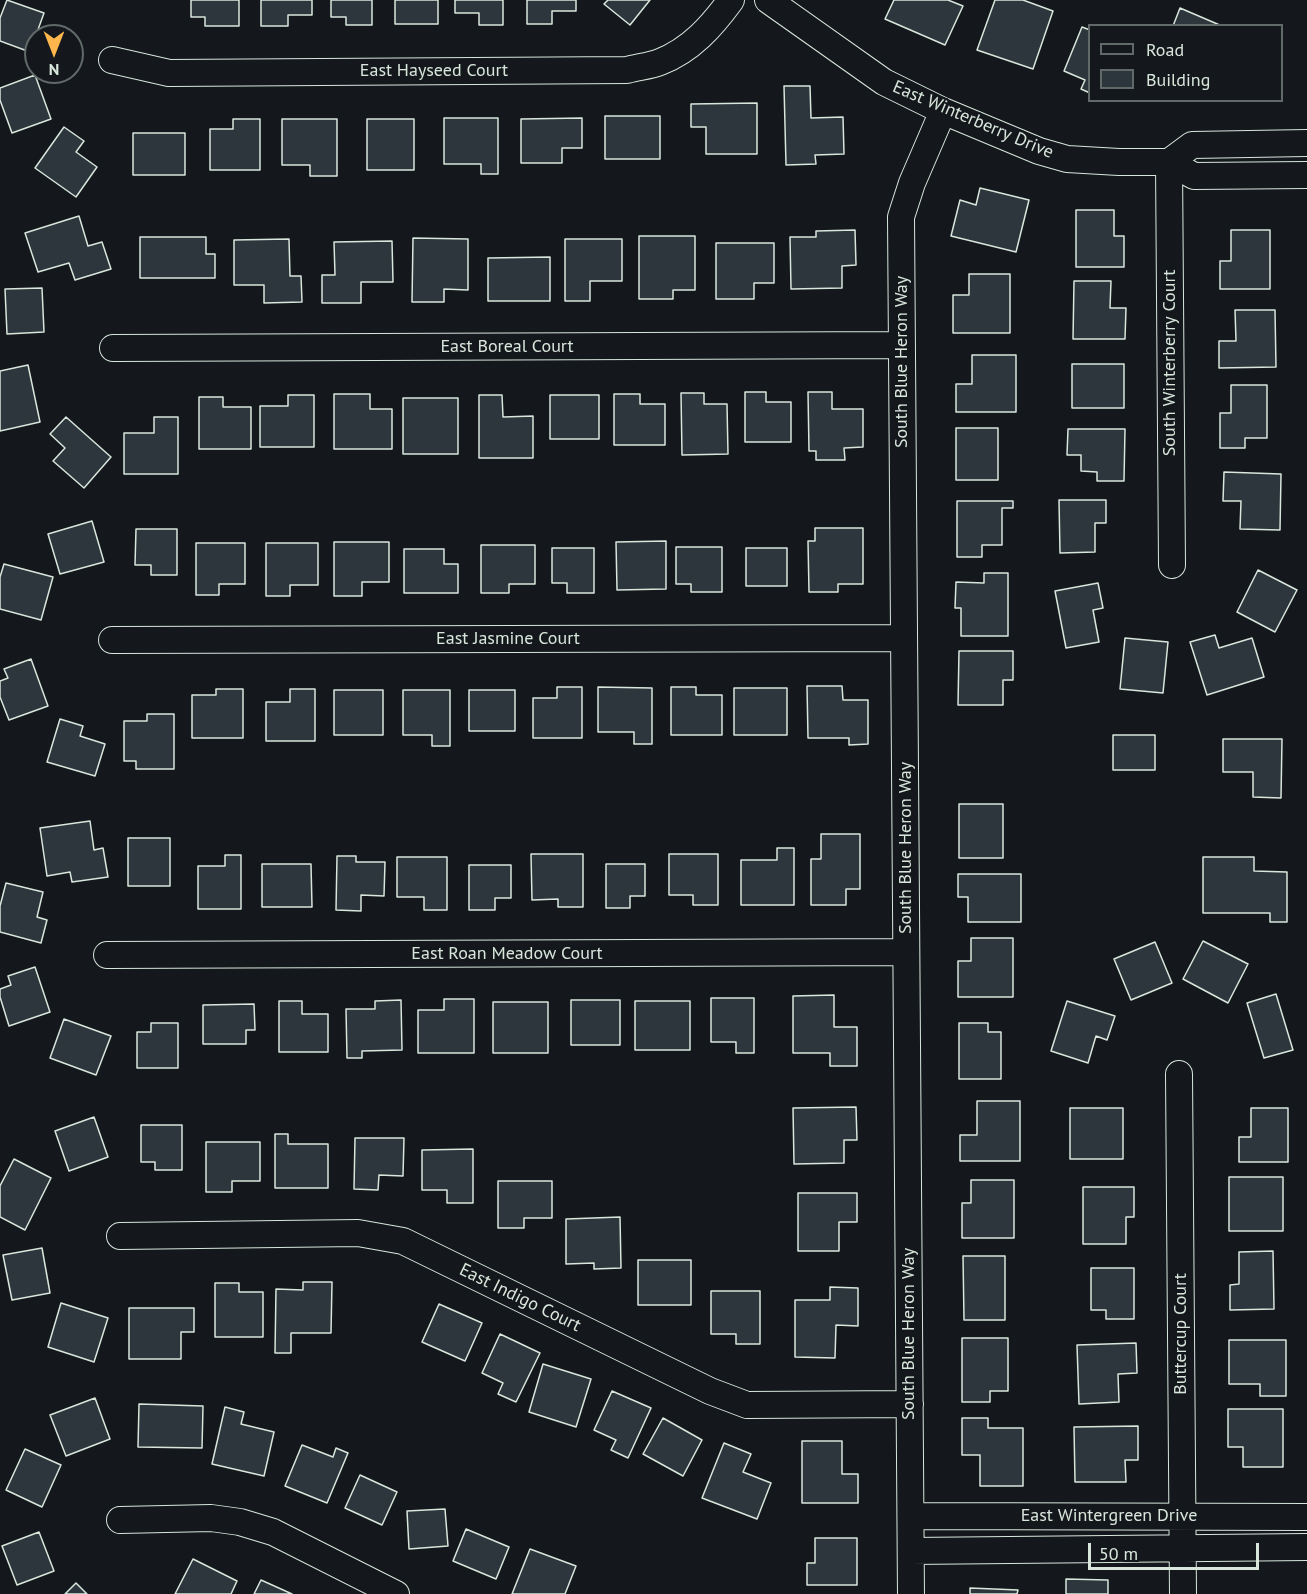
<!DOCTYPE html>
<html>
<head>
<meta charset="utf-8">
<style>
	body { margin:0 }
	#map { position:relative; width:1307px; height:1594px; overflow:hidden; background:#14181c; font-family:"PT Sans",sans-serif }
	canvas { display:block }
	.legend { position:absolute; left:1088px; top:24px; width:195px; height:78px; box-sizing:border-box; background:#14181c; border:2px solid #626a69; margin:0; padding:8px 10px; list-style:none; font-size:18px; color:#d8e6dc }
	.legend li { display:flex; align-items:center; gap:12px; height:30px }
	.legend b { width:30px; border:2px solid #626a69 }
	.north { position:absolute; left:24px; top:24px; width:60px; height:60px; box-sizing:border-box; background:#14181c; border:2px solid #626a69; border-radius:50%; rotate:180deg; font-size:16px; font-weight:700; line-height:24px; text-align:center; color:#d8e6dc }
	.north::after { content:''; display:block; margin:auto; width:21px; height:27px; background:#ffb74d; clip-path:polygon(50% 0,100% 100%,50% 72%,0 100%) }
	.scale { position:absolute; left:1088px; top:1543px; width:171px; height:27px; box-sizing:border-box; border:3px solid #d8e6dc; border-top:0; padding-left:8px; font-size:18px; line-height:21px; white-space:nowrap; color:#d8e6dc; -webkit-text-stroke:4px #14181c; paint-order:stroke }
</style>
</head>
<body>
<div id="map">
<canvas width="1307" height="1594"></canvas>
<ul class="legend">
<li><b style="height:8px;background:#14181c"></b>Road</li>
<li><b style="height:16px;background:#2c363c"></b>Building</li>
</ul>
<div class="north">N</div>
<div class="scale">50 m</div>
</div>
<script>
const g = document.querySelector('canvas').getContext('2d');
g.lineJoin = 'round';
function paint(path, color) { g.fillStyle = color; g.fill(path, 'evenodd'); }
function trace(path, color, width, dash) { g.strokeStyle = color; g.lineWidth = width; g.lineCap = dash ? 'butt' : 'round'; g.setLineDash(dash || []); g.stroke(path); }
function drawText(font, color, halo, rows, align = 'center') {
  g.font = font + ' "PT Sans",sans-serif'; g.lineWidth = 4.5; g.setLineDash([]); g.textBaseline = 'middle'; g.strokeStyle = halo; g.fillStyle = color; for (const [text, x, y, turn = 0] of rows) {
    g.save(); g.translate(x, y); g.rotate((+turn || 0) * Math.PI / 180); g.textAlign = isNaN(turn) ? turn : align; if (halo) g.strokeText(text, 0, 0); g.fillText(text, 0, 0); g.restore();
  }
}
const building = new Path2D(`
	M7,0l37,13 -14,39 -30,-11v-23z
	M191,0h48v26h-34v-9h-14z
	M261,0h51v15h-24v11h-27z
	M331,0h41v25h-26v-8h-15z
	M395,0h43v24h-43z
	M455,0h48v25h-24v-12h-24z
	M527,0h49v11h-24v13h-25z
	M608,0h42l-20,25 -26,-21z
	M894,0h54l15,6 -18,39 -60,-26z
	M995,0h28l30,11 -20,58 -56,-19z
	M1180,8l42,18h-49z
	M1082,27l8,3v63l-9,-4 4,-9 -21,-9z
	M35,75l16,44 -39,14 -12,-33v-12z
	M784,86h26l1,32 32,-1 1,37 -29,1 1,9 -30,1z
	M757,103v51h-51v-27h-15v-23z
	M605,116h55v43h-55z
	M444,118h54v56h-17v-10h-37z
	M582,118v30h-20v15h-41v-44z
	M233,119h27v51h-50v-41h23z
	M282,119h55v57h-27v-11h-28z
	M367,119h47v51h-47z
	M64,127l20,14 -8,11 21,15 -21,30 -41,-29z
	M133,133h52v42h-52z
	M980,188l49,12 -13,52 -65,-16 9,-36 16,5z
	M1076,210h38v26h10v31h-48z
	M79,216l9,30 14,-4 9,27 -36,11 -6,-17 -31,9 -13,-39z
	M855,230l1,35 -14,1v22l-51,1 -1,-52h26v-6z
	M1231,230h39v59h-50v-28h11z
	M639,236h56v54h-22v9h-34z
	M140,237h66v17h9v24h-75z
	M413,238l55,1v51l-24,-1v13h-32z
	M289,239l1,37h11l1,26 -38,1v-18h-30v-45z
	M565,239h57v42h-32v20h-25z
	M392,241l1,41h-32v21h-39v-28h13l-1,-33z
	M716,243h58v40h-20v16h-38z
	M550,257v44h-62v-43z
	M969,274h41v59h-57v-38h16z
	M1074,281h37l-1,27h16l-1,31h-52z
	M42,288l2,44 -37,2 -2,-45z
	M1235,310h40l1,57 -57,1v-27h17z
	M972,355h44v57h-60v-28h16z
	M1072,364h52v44h-52z
	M28,365l12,57 -40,9v-60z
	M1231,385h36v53h-22v10h-25v-35h11z
	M745,392h21v10h25v40h-46z
	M808,392h24v17h31v38l-19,1 1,12h-29v-9h-7z
	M681,393h23v11h23l1,50 -46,1z
	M334,394h36v15h22v40h-58z
	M614,394h26v10h25v41h-51z
	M288,395h26v52h-54v-41h28z
	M479,395h23l1,22 30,-1v42h-54z
	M550,395h49v44h-49z
	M199,397h24v10h28v42h-52z
	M403,398h55v56h-55z
	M66,417l45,40 -27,31 -31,-27 12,-13 -15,-14z
	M154,417h24v57h-54v-41h30z
	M956,428h42v52h-42z
	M1068,429h57l-1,52h-27v-9l-16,-1v-16h-14z
	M1224,472l57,2 -1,56 -40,-1 1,-28h-18z
	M1059,500h47v23h-11v29l-35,1z
	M957,501h56v7h-11v37h-20v12h-25z
	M92,521l12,41 -44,12 -12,-40z
	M815,528h48v56h-25v8h-29l-1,-51h7z
	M136,529h41v46h-26v-10h-16z
	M666,541v48l-49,1 -1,-48z
	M334,542h55v40h-27v14h-28z
	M196,543h49v41h-26v11h-23z
	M266,543h52v42h-28v11h-24z
	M481,545h54v39h-26v9h-28z
	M676,547h46v45h-31v-8h-15z
	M552,548h42v45h-27v-10h-15z
	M746,548h41v38h-41z
	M404,549h40v15h14v29h-54z
	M4,564l49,13 -12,43 -41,-11v-32z
	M1258,570l39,20 -22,42 -38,-20z
	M984,573h24v63h-47v-28h-6l1,-26 28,1z
	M1098,583l5,25 -10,2 6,32 -33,6 -11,-57z
	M1215,635l4,13 33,-10 12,39 -57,18 -17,-53z
	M1125,638l43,4 -5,51 -43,-4z
	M959,651h54v29h-10v25h-45z
	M31,659l17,47 -39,14 -9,-23v-16l8,-3 -4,-9z
	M807,686h35l1,14h25v44l-19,1v-7h-41z
	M557,687h25v51h-49v-40h24z
	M598,687l54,1v56h-18v-12h-36z
	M671,687h25v8h26v40h-51z
	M734,688h53v47h-53z
	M216,689h27v49h-51v-43h24z
	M290,689h25v52h-49v-39h24z
	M334,690h49v45h-49z
	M403,690h47v56h-18v-11h-29z
	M469,690h46v41h-46z
	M147,714h27v55h-38v-8h-12v-40h23z
	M60,719l23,7 -3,10 25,8 -10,32 -48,-14z
	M1113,735h42v35h-42z
	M1223,739h59l-1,59 -28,-1v-25h-30z
	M959,804h44v54h-44z
	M90,821l4,29 9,-2 5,29 -36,5 -2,-10 -23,4 -7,-48z
	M821,834h39v55h-14v16h-35v-46h10z
	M128,838h42v48h-42z
	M777,848h17v57h-53v-45h36z
	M531,854h52v53h-25v-8l-26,1z
	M669,854h49v51h-25v-10h-24z
	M225,855h16v54h-43v-43h27z
	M337,856h19v6h29l-1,34 -23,-1v16l-25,-1z
	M397,857h50v53h-23v-13h-27z
	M1203,857h51v14l33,1v50h-17v-9h-67z
	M262,864h49l1,43h-50z
	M606,864h39v32h-15v12h-24z
	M469,865h42v33h-16v12h-26z
	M958,874h63v48h-53v-25h-10z
	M6,883l37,9 -6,25 10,3 -6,23 -41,-11v-26z
	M971,938h42v59h-55v-36h13z
	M1203,941l45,23 -20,39 -45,-24z
	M1155,942l17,41 -41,17 -17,-41z
	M35,967l15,45 -41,14 -9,-29v-8l11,-4 -3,-9z
	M1276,994l17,56 -29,8 -17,-55z
	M834,995v32h23v39h-27v-13h-37v-57z
	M711,998h43v55h-18v-11h-25z
	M444,999h30v54h-56v-43h26z
	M401,1000l1,50 -40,1v7h-15l-1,-49h29v-8z
	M571,1000h49v45h-49z
	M279,1001h23v13h26v38h-49z
	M635,1001h55v49h-55z
	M1067,1001l48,15 -8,24 -11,-4 -8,27 -37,-12z
	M493,1002h55v51h-55z
	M254,1004l1,26h-9v14h-43v-39z
	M64,1019l47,17 -15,39 -46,-17z
	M151,1023h27v45h-41v-36h14z
	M959,1023h29v9h13v47h-42z
	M977,1101h43v60h-60v-26h17z
	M856,1107l1,33h-13v23l-50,1 -1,-56z
	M1070,1108h53v51h-53z
	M1251,1108h37v54h-49v-25h12z
	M94,1117l14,40 -39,14 -14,-40z
	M141,1125h41v45h-27v-8h-14z
	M275,1134h13v10h40v44h-53z
	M355,1138h49l-1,38 -24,-1 -1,15 -24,-1z
	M206,1142h54v39h-28v11h-26z
	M473,1149v54h-26v-13h-25v-40z
	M14,1159l37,19 -26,52 -25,-13v-31z
	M1229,1177h54v54h-54z
	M971,1180h43v58h-52v-35h9z
	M498,1181h54v37h-28v10h-26z
	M1083,1187h51v30h-8v27h-43z
	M798,1193h59v29h-18v29h-41z
	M620,1217l1,51 -27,1v-6l-28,1v-45z
	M42,1248l8,45 -38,7 -9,-45z
	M1273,1251l1,58 -44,1v-25l9,-1v-32z
	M963,1256h42v64h-41z
	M638,1260h53v45h-53z
	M1091,1268h43v51h-28v-9h-15z
	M303,1282h29l-1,51h-40v20h-16l1,-64 27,1z
	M215,1283h24v9h24v45h-48z
	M830,1287l28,1v38l-22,-1 -1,33 -40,-1v-57h35z
	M711,1291h49v53h-24v-10h-25z
	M61,1303l47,15 -14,44 -46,-15z
	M439,1304l43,19 -17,38 -43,-19z
	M129,1308h65v24h-13v27h-52z
	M500,1334l40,19 -24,49 -18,-8 5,-11 -21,-10z
	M962,1338h46v53h-18v11h-28z
	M1229,1340h57v56h-26v-12h-31z
	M1136,1343l1,30 -19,1 1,28 -40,2 -2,-59z
	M543,1364l48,15 -15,48 -47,-15z
	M612,1391l39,17 -23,50 -17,-8 5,-10 -22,-10z
	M95,1398l15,41 -44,17 -16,-41z
	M139,1404l64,2 -1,42 -64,-1z
	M225,1407l19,5 -3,12 33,8 -10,44 -52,-12z
	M1228,1409h55v58h-40v-20h-15z
	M663,1418l39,22 -19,36 -40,-22z
	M962,1418h26v10h35v58h-43v-31h-18z
	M1138,1426v34h-13l1,22h-51l-1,-55z
	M802,1441h40v33h16v29h-56z
	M724,1443l27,11 -8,18 28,11 -14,36 -55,-21z
	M302,1445l31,12 3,-9 12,5 -21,50 -42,-17z
	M25,1449l36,16 -19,42 -36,-17z
	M360,1475l37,17 -15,33 -37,-17z
	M445,1509l3,37 -39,3 -2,-38z
	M466,1529l43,18 -13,32 -43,-18z
	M39,1532l15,39 -37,14 -15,-39z
	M815,1538h42v47h-50v-22h8z
	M530,1549l46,17 -11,28h-53z
	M193,1559l44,22 -6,13h-56z
	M1066,1579l42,1v14h-42z
	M261,1580l31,14h-38z
	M76,1583l11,11h-22z
	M970,1588l48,2 -1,4h-47z`);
paint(building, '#2c363c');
trace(building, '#d8e6dc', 1.5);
const minor = new Path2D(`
	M768,0l116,82 59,29 96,40 28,8 52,3h50l3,403
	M112,60l57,13 458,-3c11,-3 23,-4 33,-8 31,-12 52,-36 71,-62
	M1307,143l-115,2 -23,17 25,14 113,-1
	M113,348l789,-3
	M112,640l792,-2
	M107,955l799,-3
	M1179,1074l4,520
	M120,1236l238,-3 45,8 307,150 37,14 163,-1
	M911,1516l396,1
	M120,1520l91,-2 29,4 33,10 123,62
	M911,1551l396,-4
	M911,1594l-10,-1377 11,-34 31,-72`);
trace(minor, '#d8e6dc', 28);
trace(minor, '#14181c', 26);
drawText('18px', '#d8e6dc', '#14181c', [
	["East Hayseed Court",434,71],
	["East Winterberry Drive",973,120,23],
	["East Boreal Court",507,347],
	["South Blue Heron Way",902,362,-90],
	["South Winterberry Court",1170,363,-90],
	["East Jasmine Court",508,639],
	["South Blue Heron Way",906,848,-90],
	["East Roan Meadow Court",507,954],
	["East Indigo Court",520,1298,26],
	["South Blue Heron Way",909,1334,-90],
	["Buttercup Court",1181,1334,-90],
	["East Wintergreen Drive",1109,1516]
]);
</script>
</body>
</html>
